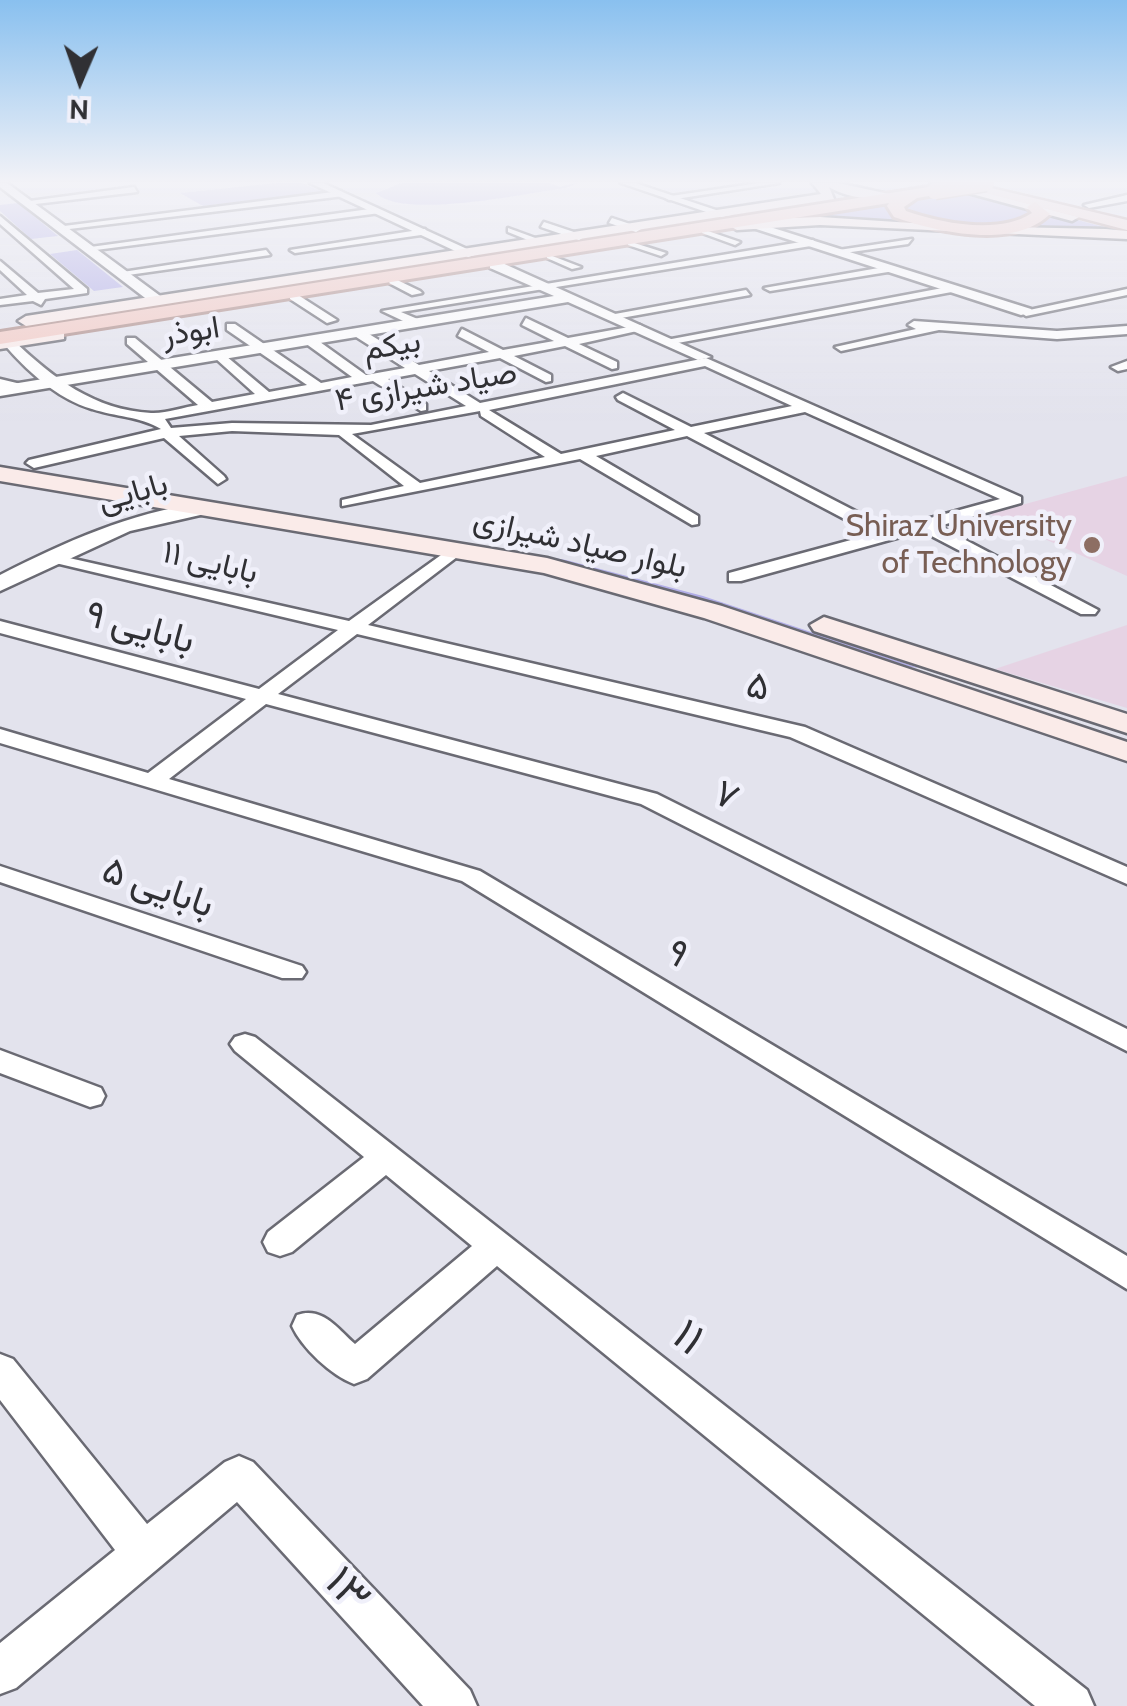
<!DOCTYPE html>
<html>
<head>
<meta charset="utf-8">
<style>
	body { margin:0 }
	#map { position:relative; width:1127px; height:1706px; overflow:hidden; background:#e3e3ed; font-family:Cabin,sans-serif }
	canvas { display:block }
	.north { position:absolute; left:30px; top:30px; width:100px; height:100px; -webkit-text-stroke:8px #f0f0fa; paint-order:stroke; rotate:182deg; font-size:28px; font-weight:700; line-height:40px; text-align:center; color:#303034 }
	.north::after { content:''; display:block; margin:auto; width:35px; height:45px; background:#303034; clip-path:polygon(50% 0,100% 100%,50% 72%,0 100%) }
</style>
</head>
<body>
<div id="map">
<canvas width="1127" height="1706"></canvas>
<div class="north">N</div>
</div>
<script>
const g = document.querySelector('canvas').getContext('2d');
g.lineJoin = 'round';
function paint(path, color) { g.fillStyle = color; g.fill(path, 'evenodd'); }
function trace(path, color, width, dash) { g.strokeStyle = color; g.lineWidth = width; g.lineCap = dash ? 'butt' : 'round'; g.setLineDash(dash || []); g.stroke(path); }
function drawText(font, color, halo, rows, align = 'center') {
  g.font = font + ' Cabin,Vazirmatn,sans-serif'; g.lineWidth = 9; g.setLineDash([]); g.textBaseline = 'middle'; g.strokeStyle = halo; g.fillStyle = color; for (const [text, x, y, turn = 0] of rows) {
    g.save(); g.translate(x, y); g.rotate((+turn || 0) * Math.PI / 180); g.textAlign = isNaN(turn) ? turn : align; if (halo) g.strokeText(text, 0, 0); g.fillText(text, 0, 0); g.restore();
  }
}
paint(new Path2D(`
	M1127,476v100l-138,-62z
	M1127,625v83l-132,-39z`), '#e6d3e4');
paint(new Path2D(`
	M278,183h24l21,9 -120,14 -23,-13z
	M402,183h146l12,4 17,-4 -11,5c-39,5 -163,32 -190,5z
	M968,191l63,17 5,8c-47,11 -86,12 -132,-4l-1,-7 5,-3z
	M898,201l-7,5c14,6 30,16 45,19 32,6 82,8 112,-7l-1,-6 80,21 -194,-6 -83,-9 -65,1z
	M18,203l40,33 -27,3 -31,-28v-6z
	M77,250l46,37 -29,4 -44,-37z
	M0,465l566,95 137,36 216,72 -34,-4 -251,-81 -634,-114z`), '#b1ade7');
const minor = new Path2D(`
	M759,183h20l-110,17 -5,-3z
	M134,187l3,5 -110,13 -5,-3z
	M341,191l3,5 -283,34 -5,-3z
	M1127,195v6l-38,7 -5,-3z
	M377,208l3,5 -292,38 -5,-3z
	M0,216l87,73v4l-42,6 -4,6 -8,-4 -33,4v-6l27,-4 -27,-25v-9l38,32 36,-4 -74,-65z
	M612,218l27,9 2,2 -5,3 -27,-9z
	M544,222l39,13 1,2 -5,3 -38,-13z
	M508,228l41,15 -9,2 -32,-13z
	M425,229l3,5 -133,19 -5,-3z
	M702,229l38,13 -5,3 -33,-12z
	M912,239l-4,5 -71,10 -5,-3z
	M813,240l4,5 -416,67 19,8 -4,7 -34,-16z
	M628,241l38,12 -5,3 -33,-11z
	M266,250l4,5 -149,21 -5,-3z
	M547,254l34,13 -9,2 -25,-11z
	M890,266l4,5 -124,20 -6,-3z
	M393,278l27,13 2,2 -10,2 -23,-12z
	M953,286l4,5 -290,54 -6,-4z
	M1127,289v6l-101,21 -6,-4z
	M746,290l4,5 -140,25 -6,-4z
	M290,295h8l39,25 -10,3 -37,-24z
	M526,318l42,20 72,-13 6,4 -67,15 38,18v6l-5,1 -47,-23 -51,10 37,19v6l-5,1 -46,-24 -71,13 51,32 226,-45 315,139v6l-82,23 159,84 -3,4h-14l-159,-83 -181,50h-12v-8l144,-39 -186,-98 -91,20 102,60v8l-6,1 -112,-66 -238,47v-6l62,-14 -65,-51 -107,-4 -53,5 45,40 2,3 -8,5 -54,-46 -130,30 -8,-5 3,-3 132,-31c-22,-13 -45,-12 -69,-20 -35,-10 -66,-39 -89,-66l10,-3c40,38 81,70 138,73 14,1 33,-6 47,-8l-71,-61v-6h8l77,64 43,-8 -40,-36 -1,-3 6,-4 49,41 38,-7 -80,-55v-6h8l86,59 31,-6 -47,-34v-6h8l53,38 39,-7 -52,-33v-6h8l58,36 70,-13 -31,-16 4,-7 41,21 51,-9 -32,-16zM705,366l87,40 -101,21 -68,-34 -7,4 2,3 57,30 -114,24 -72,-44zM415,374l51,32 -95,19 -139,-2 -61,5 -6,-9 208,-38 48,30 5,-1v-6l-38,-25zM480,411l1,5 64,41 -125,26 -68,-49zM805,412l195,87 -110,30 -186,-96z
	M914,321l143,10 70,-5v8l-70,5 -118,-9 -98,21 -6,-4 81,-18 -8,-4z
	M1127,361v8l-9,2 -7,-4z
	M0,379l25,6 2,3 -7,4 -20,-5z
	M455,545l6,1v8l-93,71 437,102 322,140v17l-337,-147 -433,-103 -79,60 379,100 470,235v22l-486,-247 -375,-100 -97,75 311,92 647,385v33l-665,-408 -462,-138v-14l148,44 98,-74 -246,-66v-12l259,68 79,-59 -291,-69v-8l302,68z
	M0,866l302,100 4,6 -4,6h-20l-282,-96z
	M245,1034l10,3 832,653 7,16h-59l-538,-440 -130,113 -13,5c-23,-9 -52,-36 -62,-58l5,-11c25,-9 40,13 58,29l117,-98 -86,-71 -94,77 -12,4 -12,-4 -5,-10 5,-10 96,-75 -129,-106 -5,-7 5,-7z
	M0,1050l101,38 4,8 -4,8 -11,3 -90,-34z
	M0,1354l13,5 134,165 78,-62 14,-6 14,6 217,228 7,16h-54l-186,-204 -221,186 -16,6v-51l115,-93 -115,-150z`);
const tertiary = new Path2D(`
	M0,183h7l156,115v6h-10l-153,-117z
	M310,183h13l155,71 -10,3z
	M621,183h14l96,32 -10,2z
	M751,221l280,88 2,3 -12,3 -274,-89z
	M490,262h10l211,95 -13,3 -130,-58 -568,94v-10l554,-90 -64,-28z
	M202,503l7,2v8l-79,18 -130,60v-16c65,-33 129,-62 202,-72z`);
const secondary = new Path2D(`
	M812,183h26l51,11c-16,8 -44,3 -60,-7l5,12 -808,127 -8,-5 8,-5 795,-122z
	M931,183h19l129,34 -7,4z
	M820,217l138,9 148,3 21,2v8l-307,-14 -83,5 -7,-4 35,-7z
	M58,330l6,1v8l-64,10v-10z
	M0,467l547,91 175,48 405,136v19l-423,-143 -160,-45 -544,-92z
	M824,617l303,97v19l-313,-102 -4,-6z`);
const primary = new Path2D(`
	M948,183h22l157,37v10z`);
const trunk = new Path2D(`
	M935,186l5,2v6l-23,4 -13,9 2,4c35,12 93,24 126,2l-5,-6 8,-5 15,12c-36,36 -113,18 -156,3l-7,-11 2,-3 -889,141v-12z`);
trace(minor, '#6a6a73', 5);
trace(tertiary, '#6a6a73', 5);
trace(secondary, '#6a6a73', 5);
trace(primary, '#ad8c88', 5);
trace(trunk, '#ad8c88', 6);
paint(minor, '#fff');
paint(tertiary, '#fff');
paint(secondary, '#faebe9');
paint(primary, '#f6d7d3');
paint(trunk, '#f3cac4');
const trunkBridge = new Path2D(`
	M935,191l51,-8`);
trace(trunkBridge, '#ad8c88', 19, []);
trace(trunkBridge, '#f3cac4', 16);
const sky = g.createLinearGradient(0, 0, 0, 421);
sky.addColorStop(0, '#89c0ef');
sky.addColorStop(0.43, '#f2f2f7');
sky.addColorStop(1, '#f2f2f700');
g.fillStyle = sky;
g.fillRect(0, 0, 1127, 421);
for (const [x, y, r, color] of [
	[1092,545,10,"#8d6e63"]
]) { const dot = new Path2D(); dot.arc(x, y, r, 0, 2 * Math.PI); g.fillStyle = color; g.fill(dot); trace(dot, '#f0f0fa', 4); }
drawText('32px', '#303034', '#f0f0fa', [
	["ابوذر",191,332,-9],
	["بیکم",392,346,-10],
	["صیاد شیرازی ۴",426,387,-9],
	["بابایی",133,493,-16],
	["بلوار صیاد شیرازی",580,544,13],
	["بابایی ۱۱",210,563,13]
]);
drawText('32px', '#785e54', '#f0f0fa', [
	["Shiraz University",1072,527],
	["of Technology",1072,564]
], 'right');
drawText('38px', '#303034', '#f0f0fa', [
	["بابایی ۹",140,628,15],
	["۵",758,687,13],
	["۷",726,796,27],
	["بابایی ۵",158,888,19],
	["۹",677,954,31]
]);
drawText('45px', '#303034', '#f0f0fa', [
	["۱۱",688,1338,39],
	["۱۳",347,1590,47]
]);
</script>
</body>
</html>
